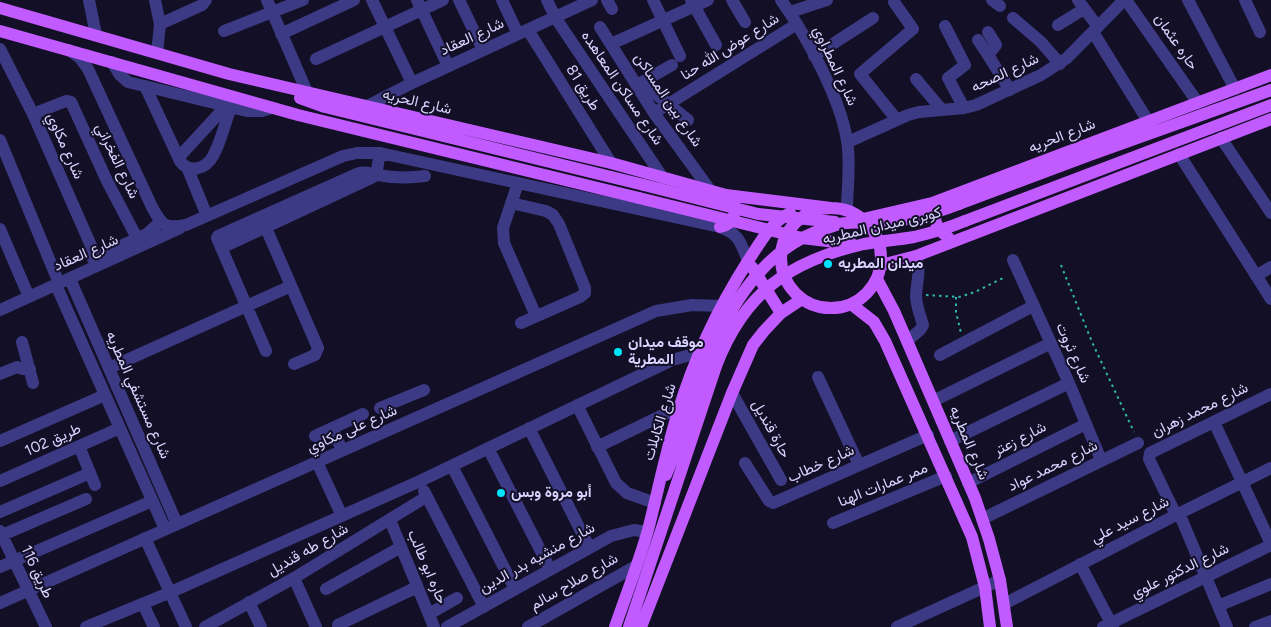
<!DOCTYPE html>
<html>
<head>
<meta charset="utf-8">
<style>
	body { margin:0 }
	canvas { display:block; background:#130f26 }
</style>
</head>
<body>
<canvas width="1271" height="627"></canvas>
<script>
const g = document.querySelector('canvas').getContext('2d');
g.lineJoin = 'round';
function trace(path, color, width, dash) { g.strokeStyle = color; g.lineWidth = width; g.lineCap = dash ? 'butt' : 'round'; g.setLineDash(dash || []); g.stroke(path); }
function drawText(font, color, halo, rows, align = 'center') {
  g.font = font + ' Figtree,Vazirmatn,sans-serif'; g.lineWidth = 4; g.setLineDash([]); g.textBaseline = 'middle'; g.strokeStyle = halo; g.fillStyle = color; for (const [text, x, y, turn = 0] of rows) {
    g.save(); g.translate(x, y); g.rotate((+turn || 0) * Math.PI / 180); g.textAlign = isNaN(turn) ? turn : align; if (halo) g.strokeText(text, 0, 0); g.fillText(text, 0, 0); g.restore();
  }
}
trace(new Path2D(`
	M1061,265l31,77 42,90
	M926,295l33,2 16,-5 28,-14
	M956,297v15l5,21`), '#2fb8b0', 2, [2.5, 4]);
trace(new Path2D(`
	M89,0l7,35
	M155,0l5,24 -3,29
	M267,0l40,92
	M372,0l40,83
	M417,0l31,66
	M459,0l24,50
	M502,0l16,34
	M547,0l8,17 108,161
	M607,0l5,9
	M653,0l27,56
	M691,0l25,45
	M732,0l13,22
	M781,0c25,35 60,99 66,141 4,22 0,47 0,69
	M992,0l8,6
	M1078,0l20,27
	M1126,0l72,103
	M1188,0l47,89
	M1245,0l15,32
	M894,2l19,27 -53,45 37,46
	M790,12l37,-12
	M1013,18l28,24 19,22
	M160,24l42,-19 4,-5
	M1058,25l26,-16
	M945,26l20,39 -17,13 16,30
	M600,27l54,86 56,77
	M528,30l83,133
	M224,31l79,-31
	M988,32l8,13 -8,10 22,35
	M1093,32l55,89
	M281,34l73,-34
	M978,40l10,15
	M611,44l97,-44
	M0,49l33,65 63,143
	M69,50l11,8 8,11 64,138c10,18 12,22 34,18l157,-69 14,-3h23l340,74c20,7 21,17 28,34
	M814,56l59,-38
	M316,59l127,-59
	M112,62l8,13 8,7 119,29h15l10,-3
	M916,79l26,31
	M637,85l35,-20
	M145,86l35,75c9,13 26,8 33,-5 8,-14 12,-33 18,-49
	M638,87l14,4 36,29
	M367,106l45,-23 180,-83
	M654,113l143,-89
	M33,114l33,-13 5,1 36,79 30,57
	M1221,138l50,75
	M0,140l56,136
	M848,142l60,-27 11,-3 45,-4 12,-3 65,-30 26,-17 57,-58
	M1179,154l92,145
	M179,157l47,-51
	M187,167l20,49
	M518,183l-15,45 1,15 32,73
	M511,203l35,8 7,4 6,9 26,64v5l-5,4 -59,26
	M266,228l52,120 -3,7 -21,9
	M0,229l26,61
	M221,248l150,-70 5,-3 4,-22
	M93,259l54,-25 13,-12
	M1013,260l56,123 32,77
	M1256,276l15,-9
	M70,279l107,245
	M56,285l109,244
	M0,310l180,-82
	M907,341l13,-11 3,-5c-3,-10 -7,-20 -7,-30 1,-15 5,-25 0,-39
	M22,342l11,41
	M266,351l-49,-113 1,-2 141,-63c8,-2 12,1 19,2 16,3 32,3 47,1
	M940,355l93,-49
	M109,368l182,-82
	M0,374l17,-7 6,2h7
	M818,377l41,88
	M732,393l49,87
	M933,401l118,-58
	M577,405l39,78 11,10 28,10
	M380,408l44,-18
	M1214,422l57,122
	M332,428l10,22
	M529,428l60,119
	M315,436l48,-22
	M0,441l105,-46
	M950,441l119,-58
	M79,446l16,39
	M597,447l68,-33 13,-4
	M488,448l62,121
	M317,462l25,54
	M745,463l24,38 4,2 155,-68
	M452,466l63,123
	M0,481l120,-53
	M968,483l118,-59
	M424,491l60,116
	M0,512l90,-39
	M1179,513l48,114
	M1176,515l-27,-56 1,-6 121,-59
	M982,519l156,-76
	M390,520l44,107
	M833,523l113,-47
	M0,531l46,96
	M0,536l86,-37
	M145,538l41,89
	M1080,564l33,63
	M0,567l152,-66
	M294,578l22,49
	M326,589l75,-42
	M249,602l12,25
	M0,603l656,-292 36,-6 29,1
	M143,604l11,23
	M1004,604l172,-89 95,-47
	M1218,606l53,-22
	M429,614l28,-16
	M338,625l79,-38
	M86,627l85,-35 249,-111 252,-121 18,-5 9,2
	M205,627l89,-49 132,-81
	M447,627l164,-91 23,-6 13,2
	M528,627l108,-61
	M897,627l103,-47
	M1103,627l168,-82
	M1255,627l16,-6`), '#3d3a85', 12);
trace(new Path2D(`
	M0,8l229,66 382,89 115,32 105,13
	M0,31l298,84 341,83
	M300,98l25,9 319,78
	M940,203c-9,13 -5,26 8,34
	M959,204l131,-49 181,-65
	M781 258a50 50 0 1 1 100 0a50 50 0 1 1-100 0Z
	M863,219l69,-16 339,-128
	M965,221l306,-116
	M720,227c14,-3 19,-17 11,-28
	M881,265l35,-9 355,-137
	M752,267l29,46
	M877,279l17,32 81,187 14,41 11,41 7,47
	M851,304l23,18 11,19 87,196 13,50 5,40
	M666,475l13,-32 27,-81
	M615,627c11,-32 24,-65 33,-97 10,-39 18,-79 30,-118 16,-53 40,-104 70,-151 12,-18 22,-38 42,-48
	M629,627l87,-261
	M641,627l91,-234 21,-48 11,-14 17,-18 21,-14`), '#c25bff', 12);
trace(new Path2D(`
	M644,185l114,29 77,8
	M639,198l163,40 50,6
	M706,362c23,-55 58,-114 118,-133 7,-2 15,-6 22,-6 9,-1 18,0 27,0 30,-1 58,-8 86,-19
	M716,366c28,-73 73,-105 148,-122 17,-3 33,-4 50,-7 17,-4 34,-9 51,-16`), '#c25bff', 12);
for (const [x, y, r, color] of [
	[828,264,5,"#00e5ff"],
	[618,352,5,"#00e5ff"],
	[501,493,5,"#00e5ff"]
]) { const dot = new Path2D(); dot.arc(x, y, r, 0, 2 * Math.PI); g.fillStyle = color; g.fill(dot); trace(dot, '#130f26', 2); }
drawText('15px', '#d9d4ff', '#130f26', [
	["شارع العقاد",472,37,-25],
	["حاره عثمان",1176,42,55],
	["شارع عوض الله حنا",730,47,-32],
	["شارع المطراوي",835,66,65],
	["شارع الصحه",1005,73,-25],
	["طريق 81",583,88,58],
	["شارع مساكن المعاهده",622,88,56],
	["شارع بين المساكن",668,100,56],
	["شارع الحريه",417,102,13],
	["شارع الحريه",1062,136,-21],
	["شارع مكاوي",65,146,66],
	["شارع الفخراني",117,161,64],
	["كوبرى ميدان المطريه",882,226,-13],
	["شارع العقاد",86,253,-24],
	["شارع ثروت",1073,353,66],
	["شارع مستشفي المطريه",138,395,66],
	["شارع محمد زهران",1200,410,-26],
	["شارع الكابلات",660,422,-73],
	["شارع على مكاوي",352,429,-24],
	["حارة قنديل",771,429,61],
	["شارع زعتر",1020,439,-27],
	["طريق 102",53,440,-24],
	["شارع المطريه",969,443,67],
	["شارع خطاب",821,464,-24],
	["شارع محمد عواد",1053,466,-26],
	["ممر عمارات الهنا",883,485,-22],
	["شارع سيد علي",1130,520,-27],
	["شارع طه قنديل",308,550,-30],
	["شارع منشيه بدر الدين",537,558,-29],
	["حاره ابو طالب",427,567,67],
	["شارع الدكتور علوي",1180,571,-26],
	["طريق 116",37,572,65],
	["شارع صلاح سالم",574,582,-30]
]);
drawText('bold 15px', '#d9d4ff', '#130f26', [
	["ميدان المطريه",838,264],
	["موقف ميدان",628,343],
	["المطرية",628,360],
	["أبو مروة وبس",511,493]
], 'left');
</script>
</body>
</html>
